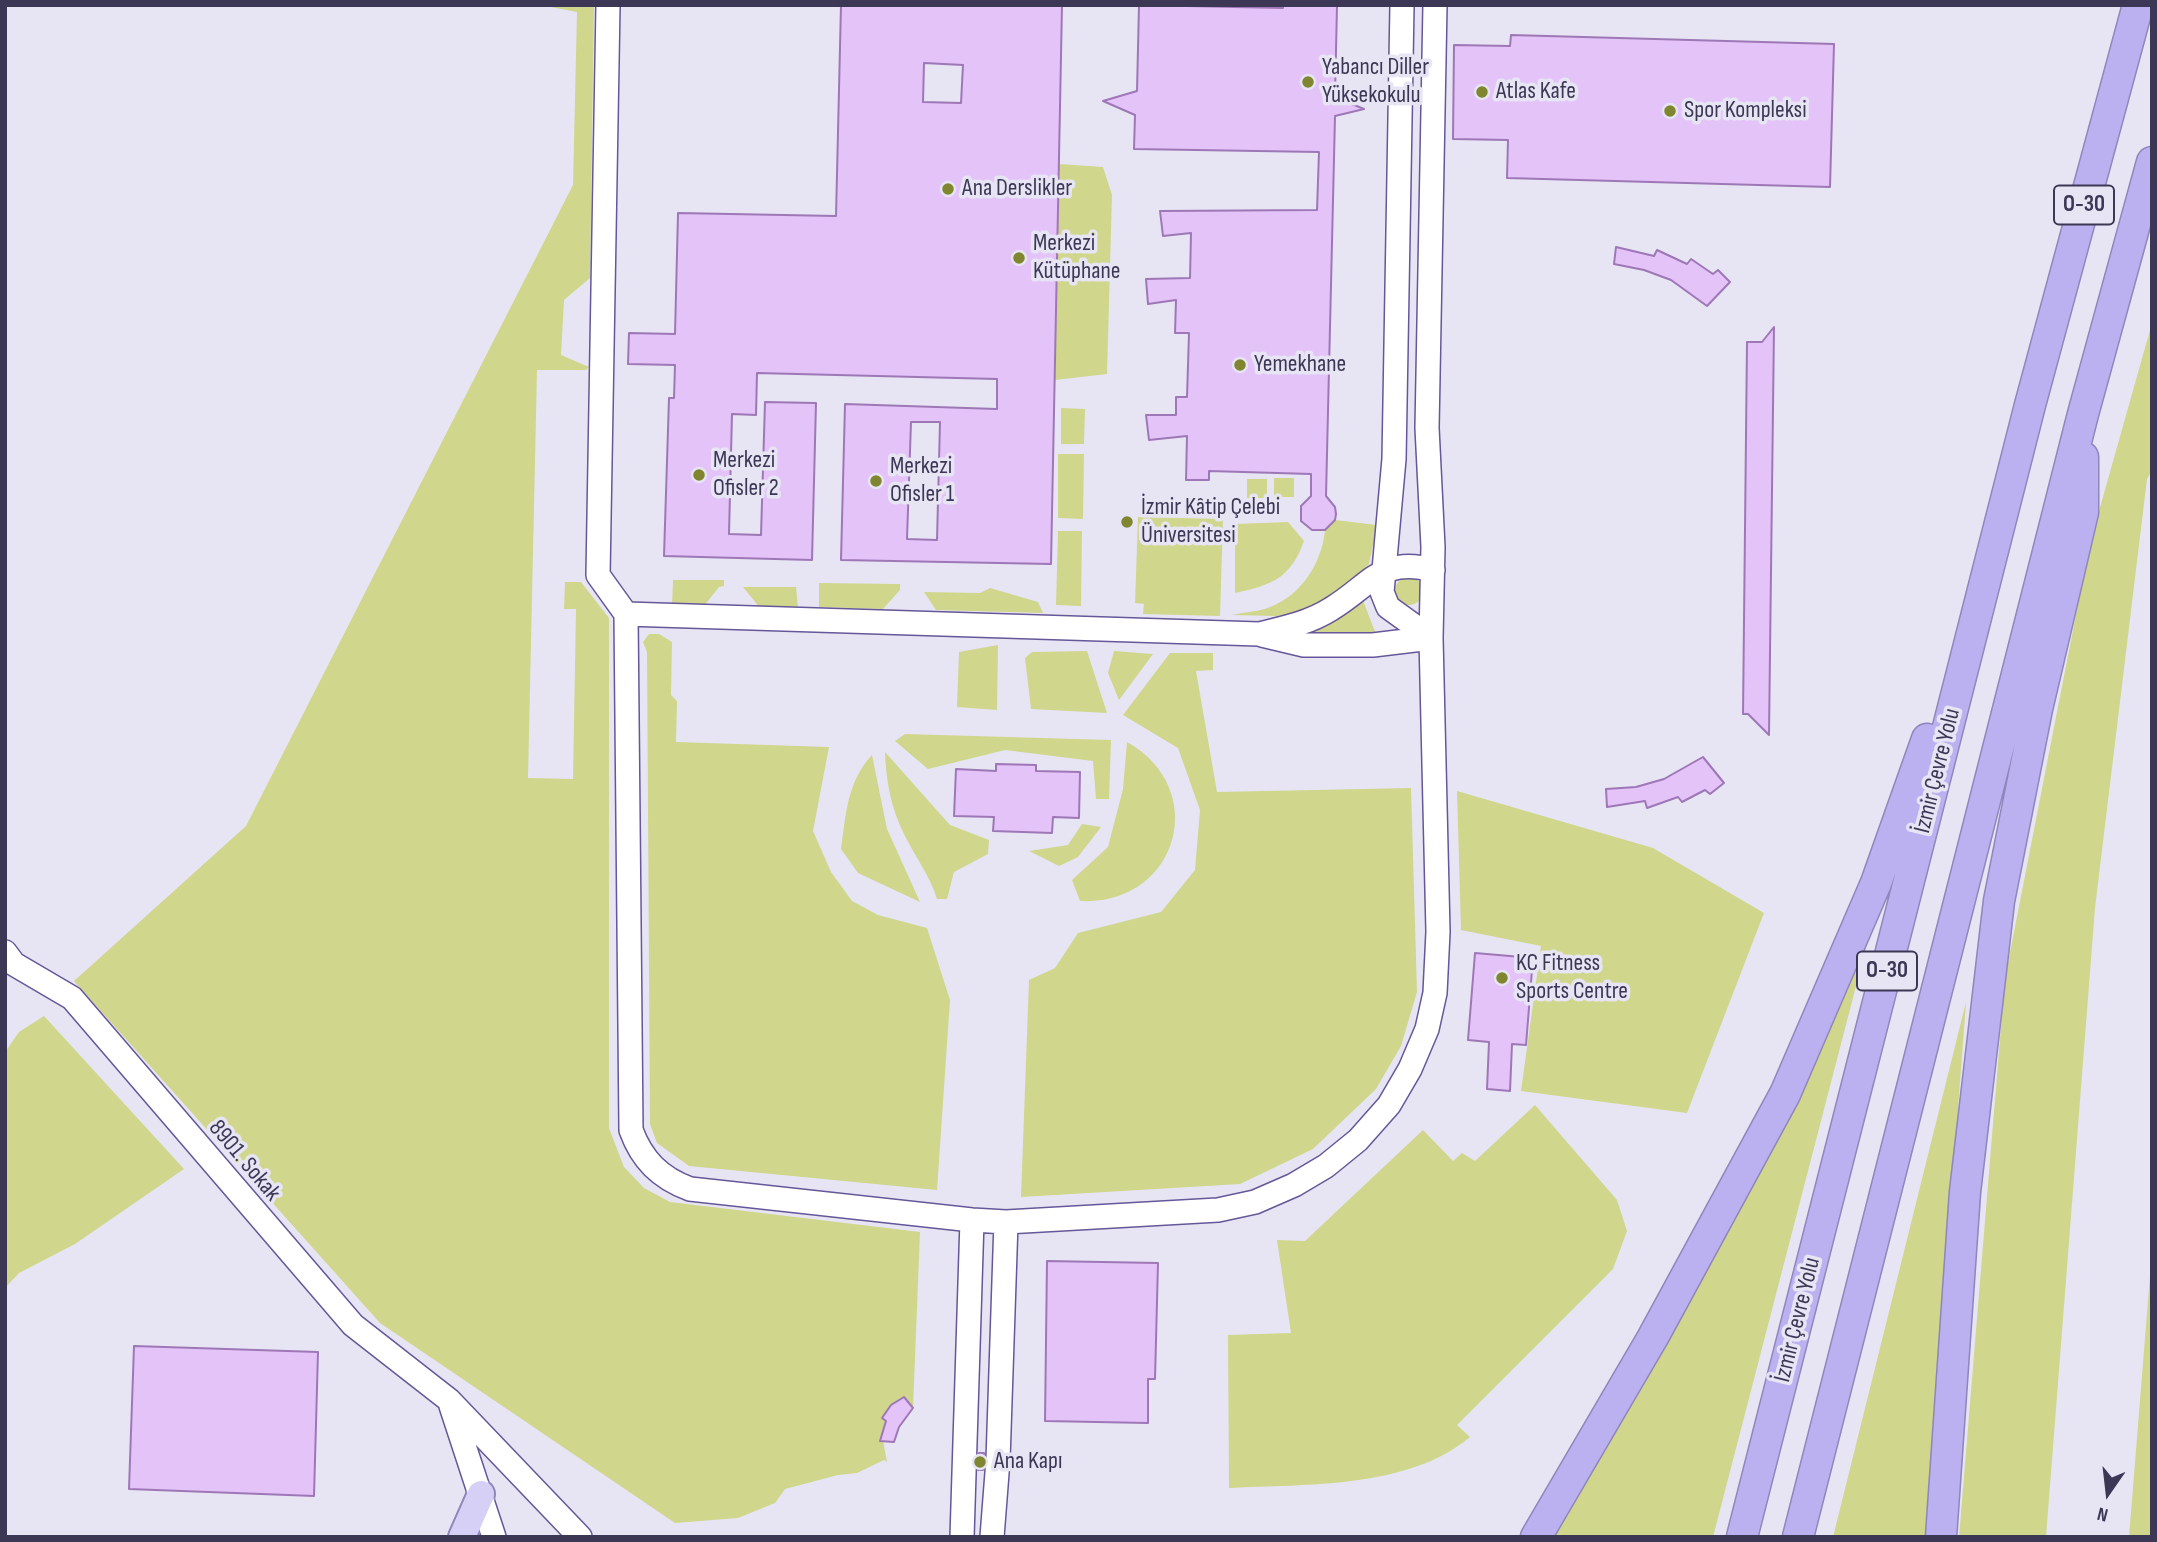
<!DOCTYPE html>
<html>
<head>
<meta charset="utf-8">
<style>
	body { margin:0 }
	#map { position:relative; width:2157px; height:1542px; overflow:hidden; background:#e7e5f4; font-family:"Sofia Sans Condensed",sans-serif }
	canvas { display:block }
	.frame { position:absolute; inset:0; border:7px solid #3c3755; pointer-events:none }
	.north { position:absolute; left:2073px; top:1458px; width:70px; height:70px; -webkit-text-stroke:5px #e7e5f4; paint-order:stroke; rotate:194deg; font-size:19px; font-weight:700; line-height:28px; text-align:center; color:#3c3755 }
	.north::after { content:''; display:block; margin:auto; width:24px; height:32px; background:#3c3755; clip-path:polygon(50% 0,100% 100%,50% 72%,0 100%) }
</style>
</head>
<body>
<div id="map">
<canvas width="2157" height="1542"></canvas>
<div class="frame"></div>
<div class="north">N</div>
</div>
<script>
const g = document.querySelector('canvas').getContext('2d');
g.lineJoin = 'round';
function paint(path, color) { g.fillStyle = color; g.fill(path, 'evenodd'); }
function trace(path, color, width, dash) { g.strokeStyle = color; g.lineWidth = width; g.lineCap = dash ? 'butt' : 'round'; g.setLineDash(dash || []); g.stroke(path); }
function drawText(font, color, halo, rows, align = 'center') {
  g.font = font + ' "Sofia Sans Condensed",sans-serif'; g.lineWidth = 7; g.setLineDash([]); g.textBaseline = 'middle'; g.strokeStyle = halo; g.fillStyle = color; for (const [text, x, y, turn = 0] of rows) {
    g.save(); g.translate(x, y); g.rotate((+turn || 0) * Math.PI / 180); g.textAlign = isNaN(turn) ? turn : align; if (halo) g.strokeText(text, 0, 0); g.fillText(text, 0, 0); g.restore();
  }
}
paint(new Path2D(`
	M540,5h54l-4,273 -26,22 -3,55 28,12 -3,3h-49l-9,408 45,1 3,-170h-12l1,-27h16l28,36v510l15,39 20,21 26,14 250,30 -7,176 -9,-11 -13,8 -9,13 4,3 -6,20h3l4,21 -3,-2 -27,13 -19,2 -53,14 -10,14 -37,15 -63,5 -295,-200 -306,-342 172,-155 327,-641 4,-173z
	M1059,164l44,3 9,28 -5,179 -52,6z
	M2152,323v147l-5,9 -52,429 -49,629h-87l46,-559 85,-435z
	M1061,408l24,1 -1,35h-23z
	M1058,454h26l-1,65 -25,-1z
	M1274,478h20v19h-20z
	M1247,479h20v19h-20z
	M1138,517l85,2 -3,97 -77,-2 1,-10 -9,-1z
	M1335,520l42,5 -8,39 -22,22 -41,23 -29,7 -45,-1c12,-3 26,-3 38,-8 32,-12 52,-45 55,-77z
	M1288,522l16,19c-13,37 -32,44 -69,52v-69z
	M1058,531h24l-1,75 -25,-1z
	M1395 591a14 14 0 1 1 28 0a14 14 0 1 1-28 0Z
	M673,580h51v6l-5,1 -15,19 -32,1z
	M819,584v-1l81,1v6l-17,19 -64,-2z
	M743,587h53l2,21h-38z
	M990,588l48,14 5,11 -107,-3 -12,-18 56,1z
	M1361,595l16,42 -85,1z
	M649,634h10l13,8 -1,53 6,6 -1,41 153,5 -16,84 18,41 21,29 26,14 49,13 23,72 -13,190 -248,-24 -32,-23 -7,-19 -3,-472 -4,-10z
	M998,645l-1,65 -40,-3 2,-55z
	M1087,651l20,62 -76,-4 -6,-51 7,-6z
	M1114,651l39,3 -34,46 -11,-27z
	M1170,653h43v17l-17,1 21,121 194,-4 6,204 -16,54 -25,43 -63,60 -73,35 -219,13 8,-217 26,-12 23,-35 83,-21 34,-42 5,-60 -22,-62 -55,-33z
	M905,734l206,6 -2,59h-13l-3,-38 -88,-11 -77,19 -33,-28z
	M1127,742c85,48 50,164 -47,159l-8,-21 36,-33 15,-58z
	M885,752l65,73 39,15 -1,14 -34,18 -7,27h-10c-7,-23 -21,-41 -32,-63 -14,-27 -19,-55 -20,-84z
	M872,755l15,74 33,73 -62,-29 -17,-24c5,-35 6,-67 31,-94z
	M1457,791l196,57 111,65 -77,200 -166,-22 20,-145 -80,-16z
	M1082,824l19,3 -23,30 -19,9 -30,-15 39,-6z
	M1869,936l-156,601h-161l225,-394z
	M1966,1002l-40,535h-93z
	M44,1016l140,153 -109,75 -56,29 -14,15v-236l14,-20z
	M1535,1105l82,95 10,31 -14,38 -156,156 13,12c-62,52 -164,47 -241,51l-1,-153 63,-2 -14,-93 28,1 118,-111 30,31 9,-8 13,8z
	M2152,1251v286h-23z`), '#d0d68c');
const building = new Path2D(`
	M841,5h221l-11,559 -210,-4 4,-156 152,5v-30l-240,-6 -1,42 -24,-1 -3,120 32,1 4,-133 51,1 -4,157 -148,-4 5,-158h5l1,-33 -47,-1 1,-31 46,1 3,-121 158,3zM924,63l39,2 -2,38 -38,-1zM911,422h29l-3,118 -30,-1z
	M1139,5l144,3v-3h54l-2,92 29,12 -29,7 -9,380 9,11 1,7 -1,6 -10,10h-13l-11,-9v-15l10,-10v-22l-102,-3v9h-23l1,-44 -38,4 -3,-25h30v-18h11l2,-64h-14l1,-33 -28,4 -2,-25 44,-1 1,-45 -28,3 -3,-25 157,-1 2,-58 -185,-3 1,-34 -32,-14 34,-10z
	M1511,35l323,9 -4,143 -323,-9 1,-38 -55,-1 1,-94 56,1z
	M1616,247l38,9 3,-6 30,14 4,-5 22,15 5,-4 12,12 -23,24 -36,-26 -27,-10 -30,-6z
	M1774,327l-5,408 -21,-21h-5l4,-372h15z
	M1703,757l21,26 -14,11 -5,-4 -23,12 -4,-5 -31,11 -2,-7 -38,6 -1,-18 30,-2 28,-8z
	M996,764l40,1v6l44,1 -1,46 -26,-1 -1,16 -59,-2 1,-14 -40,-1 2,-47 40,2z
	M1475,953l58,5 -7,87 -14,-1 -2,47 -23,-2 2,-47 -21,-2z
	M1047,1261l111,2 -3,116h-7v44l-103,-2z
	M134,1346l184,6 -4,144 -185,-7z
	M904,1397l9,11 -14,19 -5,15 -14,-1 6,-20 -4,-3 9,-13z
	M979,1453h5l-1,17h-5z`);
paint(building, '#e4c3f9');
trace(building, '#9e77b6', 2);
const secondary = new Path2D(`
	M608,5l-10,570 28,39
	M1402,5l-8,454 -12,133 6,15 43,31
	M1433,570c-52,-14 -62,15 -102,39 -22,14 -47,19 -72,25l-633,-20 5,516c11,30 29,48 59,59l282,31 34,2 212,-12 37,-8 39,-17 32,-19 32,-26 31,-35 21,-36 17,-40 8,-36 3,-61 -7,-294 2,-91 -6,-119 8,-423
	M1262,635l42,10h69l58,-7
	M5,952l9,12 58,34 281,327 96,75 131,137
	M451,1406l43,131
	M962,1537l10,-317
	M992,1537l6,-77 8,-238`);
const primary = new Path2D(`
	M462,1537l19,-43`);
const highway = new Path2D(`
	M1536,1537l117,-200 132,-243 91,-211 51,-144
	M1742,1537l288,-1132 108,-400
	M1798,1537l285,-1123 69,-252
	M1941,1537l24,-345 34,-291 38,-192 46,-197v-55`);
trace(secondary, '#655798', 26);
trace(primary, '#8f86ba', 30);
trace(highway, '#8f86ba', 33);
trace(secondary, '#fff', 23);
trace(primary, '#d6d0f6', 26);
trace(highway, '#bbb0f0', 30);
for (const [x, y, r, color] of [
	[1308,82,7,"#808530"],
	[1482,92,7,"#808530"],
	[1670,111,7,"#808530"],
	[948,189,7,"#808530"],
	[1019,258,7,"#808530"],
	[1240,365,7,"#808530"],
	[699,475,7,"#808530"],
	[876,481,7,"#808530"],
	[1127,522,7,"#808530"],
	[1502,978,7,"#808530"],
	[980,1462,7,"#808530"]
]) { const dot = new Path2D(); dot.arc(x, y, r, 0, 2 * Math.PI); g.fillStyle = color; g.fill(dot); trace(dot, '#e7e5f4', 2.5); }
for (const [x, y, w] of [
	[2084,205,60],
	[1887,971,60]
]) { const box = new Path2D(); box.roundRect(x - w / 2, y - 19.5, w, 39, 5); g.fillStyle = '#e7e5f4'; g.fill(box); trace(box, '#3c3755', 2); }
drawText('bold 23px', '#3c3755', null, [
	["O-30",2084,205],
	["O-30",1887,971]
]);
drawText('24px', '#3c3755', '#e7e5f4', [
	["Yabancı Diller",1322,68],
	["Yüksekokulu",1322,96],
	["Atlas Kafe",1496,92],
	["Spor Kompleksi",1684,111],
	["Ana Derslikler",962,189],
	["Merkezi",1033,244],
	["Kütüphane",1033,272],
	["Yemekhane",1254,365],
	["Merkezi",713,461],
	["Ofisler 2",713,489],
	["Merkezi",890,467],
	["Ofisler 1",890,495],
	["İzmir Kâtip Çelebi",1141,508],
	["Üniversitesi",1141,536],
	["KC Fitness",1516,964],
	["Sports Centre",1516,992],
	["Ana Kapı",994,1462]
], 'left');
drawText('24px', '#3c3755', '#e7e5f4', [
	["İzmir Çevre Yolu",1938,771,-76],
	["8901. Sokak",244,1161,50],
	["İzmir Çevre Yolu",1798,1320,-76]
]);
</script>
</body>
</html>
